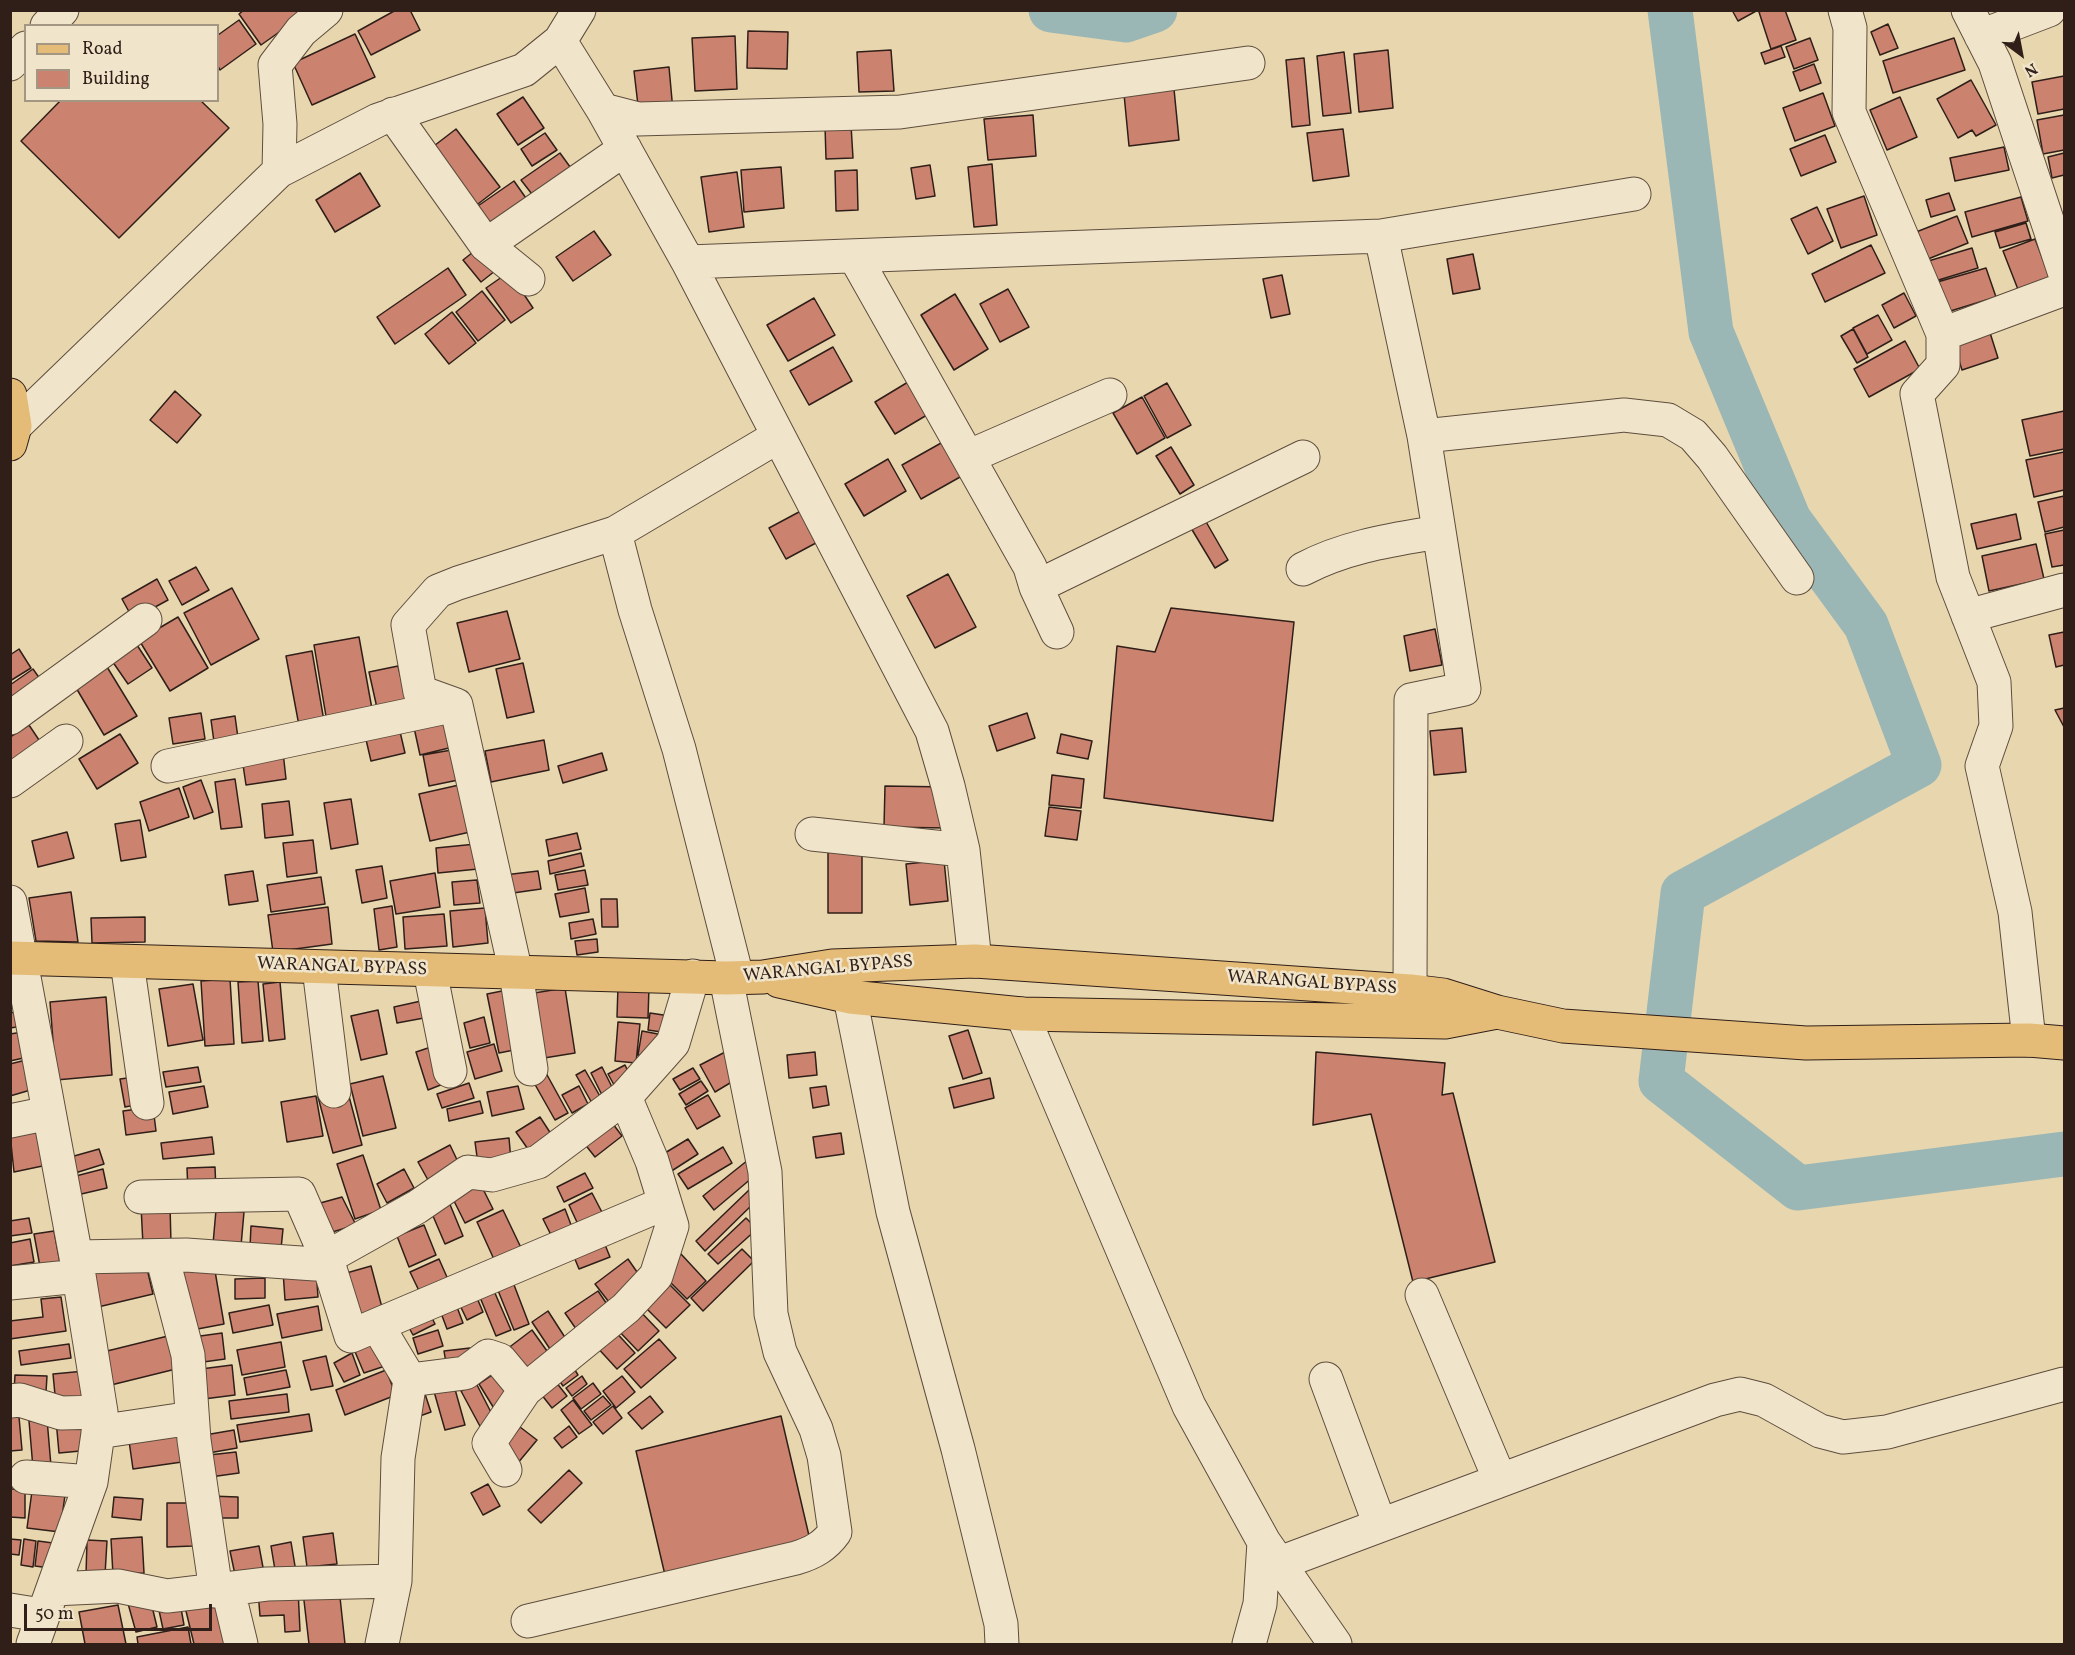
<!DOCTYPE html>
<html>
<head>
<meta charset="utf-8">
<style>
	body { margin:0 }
	#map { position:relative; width:2075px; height:1655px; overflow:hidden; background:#e8d7ae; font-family:Vollkorn,serif }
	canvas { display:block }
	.frame { position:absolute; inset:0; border:12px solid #301f19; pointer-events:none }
	.legend { position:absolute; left:24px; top:24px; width:195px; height:78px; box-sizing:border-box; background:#f0e5ca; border:2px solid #a39683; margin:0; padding:8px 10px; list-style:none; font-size:18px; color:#301f19 }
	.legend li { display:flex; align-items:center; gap:12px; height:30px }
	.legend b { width:30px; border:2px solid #a39683 }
	.north { position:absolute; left:1991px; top:24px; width:60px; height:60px; -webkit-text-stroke:4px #f0e5ca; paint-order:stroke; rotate:148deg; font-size:16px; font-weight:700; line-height:24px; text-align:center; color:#301f19 }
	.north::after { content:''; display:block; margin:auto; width:21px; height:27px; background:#301f19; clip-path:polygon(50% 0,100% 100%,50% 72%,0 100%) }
	.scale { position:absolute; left:24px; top:1604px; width:188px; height:27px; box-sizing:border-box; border:3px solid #301f19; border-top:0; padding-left:8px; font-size:18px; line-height:21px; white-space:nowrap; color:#301f19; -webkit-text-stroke:4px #f0e5ca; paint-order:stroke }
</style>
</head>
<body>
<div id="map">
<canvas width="2075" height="1655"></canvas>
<div class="frame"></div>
<ul class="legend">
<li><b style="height:8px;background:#e4bc77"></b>Road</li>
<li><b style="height:16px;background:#cb8370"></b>Building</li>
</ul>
<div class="north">N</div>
<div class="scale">50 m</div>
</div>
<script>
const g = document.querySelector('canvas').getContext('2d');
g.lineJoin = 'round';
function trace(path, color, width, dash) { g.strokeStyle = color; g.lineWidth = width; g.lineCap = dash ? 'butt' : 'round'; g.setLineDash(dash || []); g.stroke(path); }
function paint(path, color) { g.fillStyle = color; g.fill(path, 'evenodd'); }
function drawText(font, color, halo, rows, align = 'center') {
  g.font = font + ' Vollkorn,serif'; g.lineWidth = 5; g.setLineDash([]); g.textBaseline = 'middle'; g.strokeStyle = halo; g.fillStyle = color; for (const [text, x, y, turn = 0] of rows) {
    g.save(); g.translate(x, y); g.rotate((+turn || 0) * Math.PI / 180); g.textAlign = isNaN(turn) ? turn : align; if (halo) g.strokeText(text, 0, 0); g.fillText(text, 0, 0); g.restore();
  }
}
trace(new Path2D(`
	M1051,10l75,10 29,-10
	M1670,10l41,322 78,188 77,105 53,140 -236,128 -22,188 137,107 266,-34`), '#9bb7b5', 45);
const building = new Path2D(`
	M244,10l65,1 -48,34 -22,-31z
	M396,10h14l10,20 -49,25 -13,-24z
	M1732,10h26l-20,11z
	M1763,10h22l11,30 -25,9 -12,-37z
	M239,20l17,24 -36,26 -2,-4v-31z
	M1888,24l10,24 -18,7 -9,-23z
	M748,31l40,1 -1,37 -40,-1z
	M355,34l20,43 -63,28 -19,-42z
	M735,36l2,53 -42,2 -3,-53z
	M1810,38l8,22 -24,9 -8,-22z
	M1954,38l11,32 -72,23 -10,-32z
	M1781,46l4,11 -20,7 -4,-11z
	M891,50l3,41 -35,1 -2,-40z
	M1388,50l5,58 -34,4 -5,-58z
	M1344,52l7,61 -28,3 -6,-60z
	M1304,58l6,67 -18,2 -6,-67z
	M1814,64l7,19 -21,8 -7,-19z
	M669,67l4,44 -34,3 -5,-43z
	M2064,76v33l-26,5 -6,-32z
	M1971,80l25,45 -20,11 -4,-6 -14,8 -21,-39z
	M1174,89l5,51 -50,6 -5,-52z
	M1823,93l12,33 -40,15 -12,-33z
	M523,97l21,31 -26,17 -21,-31z
	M1900,97l17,40 -30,13 -17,-40z
	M61,100h139l29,28 -110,110 -98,-97z
	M1033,115l3,41 -48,4 -4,-41z
	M2064,115v35l-21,4 -6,-34z
	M851,125l2,33 -27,1 -1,-33z
	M456,129l44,58 -26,20 -44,-58z
	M1343,129l6,47 -36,5 -6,-48z
	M545,133l12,17 -25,16 -11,-17z
	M1825,135l11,27 -35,14 -11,-27z
	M2004,147l5,23 -54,11 -5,-23z
	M560,153l13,18 -38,27 -14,-18z
	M2064,153v22l-12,3 -4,-21z
	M992,164l5,61 -23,2 -6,-60z
	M930,165l5,31 -19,3 -5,-31z
	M781,167l3,41 -40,4 -3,-42z
	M857,170l1,40 -22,1 -1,-40z
	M737,172l7,55 -35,5 -8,-55z
	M360,173l20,33 -45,26 -19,-32z
	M514,181l14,20 -39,27 -14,-20z
	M1949,193l6,17 -24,7 -5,-17z
	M1864,196l13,39 -36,13 -14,-39z
	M2021,197l7,24 -56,16 -7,-25z
	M1817,207l16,34 -25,13 -17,-35z
	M1957,216l11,27 -45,18 -12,-27z
	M2026,223l5,16 -31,9 -5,-16z
	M594,231l17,24 -38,26 -17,-24z
	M2035,239l16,41 -32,12 -16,-41z
	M482,245l18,22 -19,15 -18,-22z
	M1871,245l14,28 -60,29 -13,-28z
	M1972,248l6,20 -46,14 -7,-20z
	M1473,254l7,35 -27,5 -6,-35z
	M448,268l18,27 -71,49 -18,-27z
	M1986,268l10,29 -52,16 -10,-30z
	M509,272l24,36 -22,15 -25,-35z
	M1282,275l8,39 -19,4 -8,-39z
	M1008,289l21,38 -29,15 -20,-38z
	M482,291l23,29 -27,21 -22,-29z
	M1904,293l12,23 -22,12 -12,-23z
	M955,294l33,55 -34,21 -33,-55z
	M814,298l21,37 -47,26 -21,-36z
	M452,312l24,31 -27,21 -24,-30z
	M1878,315l14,25 -25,14 -14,-26z
	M1986,320l12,38 -36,12 -12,-38z
	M1853,329l15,28 -11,6 -16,-27z
	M1905,341l15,28 -51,28 -15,-28z
	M833,347l19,34 -43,24 -19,-34z
	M918,376l19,33 -42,25 -20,-32z
	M1167,383l24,42 -24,13 -23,-42z
	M175,391l26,24 -24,28 -27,-23z
	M1142,397l23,41 -28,16 -24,-41z
	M2064,411v38l-34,7 -8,-36z
	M950,438l19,34 -48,27 -19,-34z
	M1171,447l23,38 -14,9 -24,-38z
	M2064,452v38l-30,7 -8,-37z
	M888,459l18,32 -42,25 -19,-32z
	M2064,496v31l-19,5 -7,-30z
	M812,505l17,31 -43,23 -17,-31z
	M2016,514l5,25 -44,10 -6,-25z
	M1205,520l23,40 -13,8 -24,-40z
	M2064,530v35l-12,2 -7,-33z
	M2036,544l8,35 -55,12 -7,-35z
	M196,567l13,23 -27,15 -13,-24z
	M948,574l28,53 -41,21 -28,-52z
	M157,579l11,21 -35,19 -11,-20z
	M232,588l27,51 -48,26 -27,-52z
	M1171,608l123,14 -21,199 -169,-23 13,-152 38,6z
	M507,611l13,48 -51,13 -12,-49z
	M178,617l30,51 -38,23 -31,-51z
	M1435,629l7,36 -32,6 -6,-35z
	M2064,632v33l-8,2 -7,-32z
	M359,637l15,83 -46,8 -14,-83z
	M135,642l17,26 -24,16 -18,-26z
	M19,649l12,19 -21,13v-26z
	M312,651l13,76 -25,4 -14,-75z
	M104,662l33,54 -33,19 -32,-54z
	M523,663l11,49 -27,6 -11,-49z
	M398,666l11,44 -30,7 -10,-45z
	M33,669l12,17 -35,24v-25z
	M2064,708v19l-9,-17z
	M201,713l4,26 -32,5 -4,-26z
	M1027,713l8,25 -38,13 -8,-25z
	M446,715l7,32 -33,8 -7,-32z
	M235,716l3,22 -24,4 -3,-22z
	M398,723l7,30 -34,8 -7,-30z
	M29,725l12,18 -31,21v-27z
	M1462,728l4,44 -32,3 -4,-44z
	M120,734l18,29 -41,26 -18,-30z
	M1061,734l31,7 -4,18 -31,-6z
	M544,740l5,30 -58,12 -6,-31z
	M457,749l6,30 -34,7 -6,-31z
	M283,752l3,27 -40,6 -4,-27z
	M602,753l5,17 -44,13 -5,-17z
	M1052,775l32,4 -3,29 -32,-3z
	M235,779l7,48 -21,2 -6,-47z
	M201,780l12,32 -19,7 -11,-32z
	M459,785l11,47 -40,9 -11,-47z
	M885,786l63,1 -1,41 -63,-1z
	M179,788l10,29 -40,14 -9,-29z
	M351,799l7,45 -27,5 -7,-46z
	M289,801l4,34 -28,3 -3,-34z
	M1049,807l32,4 -4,29 -32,-4z
	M140,820l6,37 -25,4 -6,-37z
	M67,832l7,26 -36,9 -6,-26z
	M577,833l4,16 -32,7 -3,-16z
	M313,840l4,33 -30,4 -4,-34z
	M476,844l2,25 -40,4 -2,-25z
	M828,848h34v65h-34z
	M581,853l3,13 -34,8 -2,-13z
	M944,860l4,41 -38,4 -4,-41z
	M382,866l5,32 -25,5 -6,-33z
	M585,870l3,15 -30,5 -3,-15z
	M253,871l5,30 -29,4 -4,-30z
	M538,871l3,18 -35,5 -2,-19z
	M435,873l5,34 -44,7 -6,-33z
	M321,877l4,27 -54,8 -4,-27z
	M477,880l3,23 -26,2 -2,-23z
	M585,888l4,24 -29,5 -5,-23z
	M71,892l7,50 -42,-1 -7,-43z
	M601,899h16l1,28h-16z
	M392,906l5,41 -18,3 -5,-41z
	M328,907l4,37 -59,8 -5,-37z
	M485,908l3,35 -35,4 -3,-36z
	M444,914l3,32 -42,3 -2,-32z
	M145,917v25l-53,1 -1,-25z
	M593,919l3,15 -25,5 -2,-16z
	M597,939l1,13 -21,3 -2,-14z
	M230,979l4,65 -29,2 -4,-65z
	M258,981l5,60 -21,2 -4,-61z
	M280,982l5,57 -16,2 -6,-57z
	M193,984l10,56 -35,6 -9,-57z
	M618,986l31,1 -1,31 -31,-1z
	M565,988l10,65 -37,6 -10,-65z
	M507,990l12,59 -20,4 -12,-59z
	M106,997l6,78 -56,5 -6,-78z
	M421,1001l3,17 -27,5 -3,-16z
	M378,1010l9,44 -26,6 -10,-44z
	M20,1011l3,15 -13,2v-15z
	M650,1013l20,3 -2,17 -20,-3z
	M484,1017l6,26 -20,5 -6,-25z
	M618,1022l22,2 -4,39 -21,-2z
	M968,1030l14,43 -19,6 -14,-43z
	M642,1031l16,3 -4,24 -16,-3z
	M23,1032l5,25 -18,4v-27z
	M494,1044l8,27 -27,8 -8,-27z
	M431,1047l12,37 -15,6 -12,-38z
	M731,1049l9,28 -25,15 -15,-27z
	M815,1052l2,23 -28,3 -2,-23z
	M1316,1052l129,11 -3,32 11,-2 42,169 -82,20 -42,-168 -58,11z
	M26,1060l8,29 -24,7v-32z
	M625,1065l9,19 -16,8 -10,-18z
	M198,1067l3,15 -35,5 -3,-15z
	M602,1067l12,24 -11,6 -12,-24z
	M693,1068l7,11 -20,11 -7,-11z
	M585,1070l16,28 -9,5 -16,-28z
	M546,1073l22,40 -13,7 -22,-39z
	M383,1076l13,52 -33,8 -13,-52z
	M135,1077l5,27 -15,3 -5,-28z
	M990,1078l4,20 -40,10 -5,-20z
	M701,1081l7,10 -22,14 -7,-11z
	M469,1083l5,15 -32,10 -5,-14z
	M204,1086l4,21 -35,7 -4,-22z
	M518,1086l6,23 -32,7 -5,-24z
	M579,1086l9,18 -16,9 -10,-18z
	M826,1086l3,19 -16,3 -3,-20z
	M347,1089l15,56 -29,8 -15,-56z
	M708,1095l12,21 -23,13 -12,-21z
	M316,1096l7,40 -36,6 -6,-40z
	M480,1101l3,12 -34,8 -2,-12z
	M153,1107l3,24 -30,4 -3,-24z
	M607,1116l15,20 -27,21 -15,-19z
	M540,1117l13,20 -23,15 -14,-20z
	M44,1127l8,37 -38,8 -4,-38z
	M841,1133l3,21 -28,4 -3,-21z
	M212,1137l2,17 -51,5 -2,-16z
	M509,1138l2,23 -33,3 -3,-22z
	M688,1139l10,15 -28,18 -10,-16z
	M450,1145l9,19 -31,16 -10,-18z
	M723,1147l9,16 -44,26 -10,-15z
	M99,1149l5,15 -32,10 -5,-16z
	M363,1155l18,55 -26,9 -18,-55z
	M753,1156l6,16 -45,38 -11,-14z
	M215,1167l1,24 -28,1 -1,-24z
	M103,1169l4,19 -30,7 -5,-18z
	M404,1169l10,19 -27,15 -10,-19z
	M585,1173l8,15 -29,14 -7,-15z
	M479,1181l14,28 -28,14 -14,-28z
	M749,1190l9,9 -53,52 -9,-10z
	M592,1193l14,27 -24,13 -13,-28z
	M342,1197l14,28 -27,8 -16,-28z
	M449,1202l14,34 -18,8 -15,-35z
	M170,1205l1,39 -28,1 -2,-39z
	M565,1209l8,21 -20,9 -10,-20z
	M216,1210l28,2 -3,34 -28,-2z
	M503,1210l21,44 -27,12 -20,-44z
	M29,1218l3,15 -22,3v-15z
	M746,1218l11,11 -39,35 -10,-10z
	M424,1225l12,30 -27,12 -12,-31z
	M251,1226l32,3 -2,20 -31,-2z
	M54,1231l7,37 -20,4 -7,-38z
	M601,1235l9,22 -31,12 -9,-22z
	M30,1239l4,23 -24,4v-23z
	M742,1249l12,12 -51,50 -12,-13z
	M681,1254l25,27 -19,18 -26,-26z
	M439,1259l11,25 -28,13 -12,-25z
	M628,1259l16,23 -32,24 -17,-22z
	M145,1260l8,34 -55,13 -8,-35z
	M214,1265l10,59 -37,7 -10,-59z
	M371,1266l13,49 -28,8 -13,-49z
	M316,1269l2,28 -33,3 -2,-29z
	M511,1277l18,47 -15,6 -19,-47z
	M265,1278v20l-30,1v-20z
	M664,1279l26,26 -24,23 -26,-26z
	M491,1284l20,46 -15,6 -19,-46z
	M474,1291l9,21 -16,8 -10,-21z
	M598,1291l15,22 -32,23 -16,-23z
	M61,1297l5,34 -56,8v-18l33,-4 -2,-18z
	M454,1299l9,24 -16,6 -9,-24z
	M269,1305l4,20 -40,8 -4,-20z
	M318,1306l4,24 -40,8 -5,-24z
	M636,1307l23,24 -21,20 -23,-24z
	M548,1311l18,28 -16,10 -18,-27z
	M429,1312l6,12 -22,11 -6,-11z
	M613,1329l22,24 -18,16 -22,-24z
	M438,1330l5,16 -25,8 -5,-16z
	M532,1330l20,28 -25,19 -20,-28z
	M222,1333l3,26 -29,4 -3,-26z
	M176,1334l8,33 -77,19 -8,-33z
	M378,1337l10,28 -24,8 -11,-26z
	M659,1339l17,19 -35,30 -17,-19z
	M281,1342l4,25 -43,8 -5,-25z
	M69,1344l2,14 -50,7 -2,-14z
	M470,1348l2,18 -25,3 -3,-18z
	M352,1353l8,22 -16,7 -10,-19z
	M326,1356l7,30 -22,4 -8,-29z
	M570,1362l8,13 -15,11 -8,-12z
	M232,1365l3,30 -39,5 -3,-30z
	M501,1369l17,26 -23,15 -16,-26z
	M286,1370l4,17 -43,8 -3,-17z
	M386,1370l10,25 -51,20 -9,-25z
	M85,1371l3,31 -32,3 -3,-31z
	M15,1375l32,1 -1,16 -32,-1z
	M582,1376l5,8 -15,12 -6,-8z
	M622,1376l13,16 -19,16 -13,-17z
	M552,1377l15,19 -15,12 -15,-19z
	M453,1382l12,43 -20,5 -12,-42z
	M476,1383l20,39 -14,8 -21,-39z
	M593,1383l8,11 -20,15 -8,-11z
	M424,1391l7,21 -14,5z
	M287,1394l2,18 -58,7 -2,-18z
	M603,1396l8,9 -20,15 -7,-9z
	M650,1396l13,16 -21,17 -14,-16z
	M573,1400l19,25 -13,9 -18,-24z
	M18,1406l4,44 -12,1v-44z
	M613,1406l9,12 -19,16 -10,-12z
	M309,1414l3,17 -72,11 -3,-17z
	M781,1416l29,124 -145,35 -29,-124z
	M88,1417l3,33 -32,3 -3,-33z
	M47,1419l4,47 -18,2 -4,-47z
	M184,1426l5,35 -56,8 -5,-35z
	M569,1426l8,11 -15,11 -8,-10z
	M520,1427l17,13 -20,24 -16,-13z
	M234,1430l3,18 -34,6 -4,-18z
	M236,1452l3,21 -36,5 -3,-22z
	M569,1470l13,13 -41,40 -13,-13z
	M488,1484l12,22 -17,9 -12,-22z
	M10,1489h15v29l-15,-1z
	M32,1491l33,4 -5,37 -33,-4z
	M210,1496l28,1v21h-29z
	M114,1497l29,2 -2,21 -29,-3z
	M167,1503h25l1,43 -26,1z
	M333,1533l4,31 -30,3 -4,-30z
	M142,1537l2,36 -31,2 -2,-36z
	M10,1539l11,1 -2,15 -9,-1z
	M24,1539l12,2 -3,26 -12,-2z
	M87,1540l20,1 -2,34h-19z
	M38,1541l15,2 -3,25 -15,-2z
	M291,1542l6,36 -20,4 -6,-36z
	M259,1546l6,32 -28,6 -7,-33z
	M339,1588l6,56h-36l-6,-52z
	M298,1589l2,42 -15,1 -1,-17 -24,1 -2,-25z
	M149,1594l8,33 -21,5 -9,-32z
	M179,1597l5,28 -21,4 -6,-28z
	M218,1599l11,45h-35l-9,-37z
	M118,1605l8,39h-41l-6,-32z
	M188,1627l3,17h-53l-1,-7z`);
paint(building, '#cb8370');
trace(building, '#301f19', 1.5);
const minor = new Path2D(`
	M1845,10l5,18 -1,84 94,222 121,-45
	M1968,10l27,53 69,208
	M47,26l15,-16
	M1981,36l68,-26
	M560,41l43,69 85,152 244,469 16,55 15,64 12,111
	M10,64l16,-16
	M603,110l35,9 262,-7 348,-49
	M393,114l93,131 42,34
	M279,171l1,-47 -5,-59 26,-34 25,-21
	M1381,236l253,-42
	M486,245l139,-96
	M855,257l175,310 6,20 267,-130
	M688,262l693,-26 43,200 40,253 -53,11 -1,291
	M1943,334v31l-26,29 36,183 41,105 2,44 -14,40 33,146 14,128
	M10,428l5,-2 264,-255 99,-51 146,-50 36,-29 19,-31
	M1424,436l200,-21 44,5 25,15 19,22 85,121
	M970,456l140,-61
	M615,533l20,77 44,139 58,228
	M1303,569c44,-23 89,-29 136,-37
	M1036,587l21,45
	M1968,616l96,-26
	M10,718l135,-98
	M168,766l288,-61
	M10,781l56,-40
	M812,834l151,16
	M10,902l66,355 25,155 -10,70 -58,162
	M127,962l20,141
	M319,968l15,123
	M430,971l20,100
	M850,997l43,215 65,237 43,175 1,20
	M1022,1014l167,392 75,136 71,102
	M531,1069l-15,-96 -60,-268 -36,-13 -12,-67 30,-34 20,-8 157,-50 162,-96
	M10,1121l39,-8
	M141,1197l158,-3 27,62 25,80 314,-133
	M162,1256l26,99 6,85 22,151
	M76,1257l110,-2 129,9 102,-57 51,-35 24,3 46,-13 87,-65 48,-54 20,-67
	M10,1283l69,-7
	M1422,1295l78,185
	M377,1325l33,55 55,-7 23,-17 12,4 25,30
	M1326,1379l54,146
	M10,1401l10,-1 41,13 40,-1
	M98,1432l94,-14
	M505,1470l-16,-27 36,-53 101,-82 30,-32 16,-50 -20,-65 -27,-64
	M26,1477l65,5
	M1280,1563l435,-163 25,-6 24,6 56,31 23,6 44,-5 177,-48
	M53,1589l65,-3 49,10 100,-12 128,-3
	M228,1590l13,54
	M10,1610l31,5
	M528,1621l268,-63c17,-5 29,-12 39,-26l-11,-76 -8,-27 -36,-77 -9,-38 -6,-142 -39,-194
	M382,1644l13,-63 3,-123 12,-78
	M1249,1644l11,-40 4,-62`);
const major = new Path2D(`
	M10,395l5,31 -5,18
	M10,958l716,20 37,-1 69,-11 143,-5 435,30 33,4 54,17
	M779,981l71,16 172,17 423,8 52,-10 66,14 243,17 223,-3 35,3`);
trace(minor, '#5e4d3e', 35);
trace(major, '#301f19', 35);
trace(minor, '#f0e5ca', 33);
trace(major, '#e4bc77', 33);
drawText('18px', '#301f19', '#f0e5ca', [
	["WARANGAL BYPASS",342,968,2],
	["WARANGAL BYPASS",828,970,-5],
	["WARANGAL BYPASS",1312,984,4]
]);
</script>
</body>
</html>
